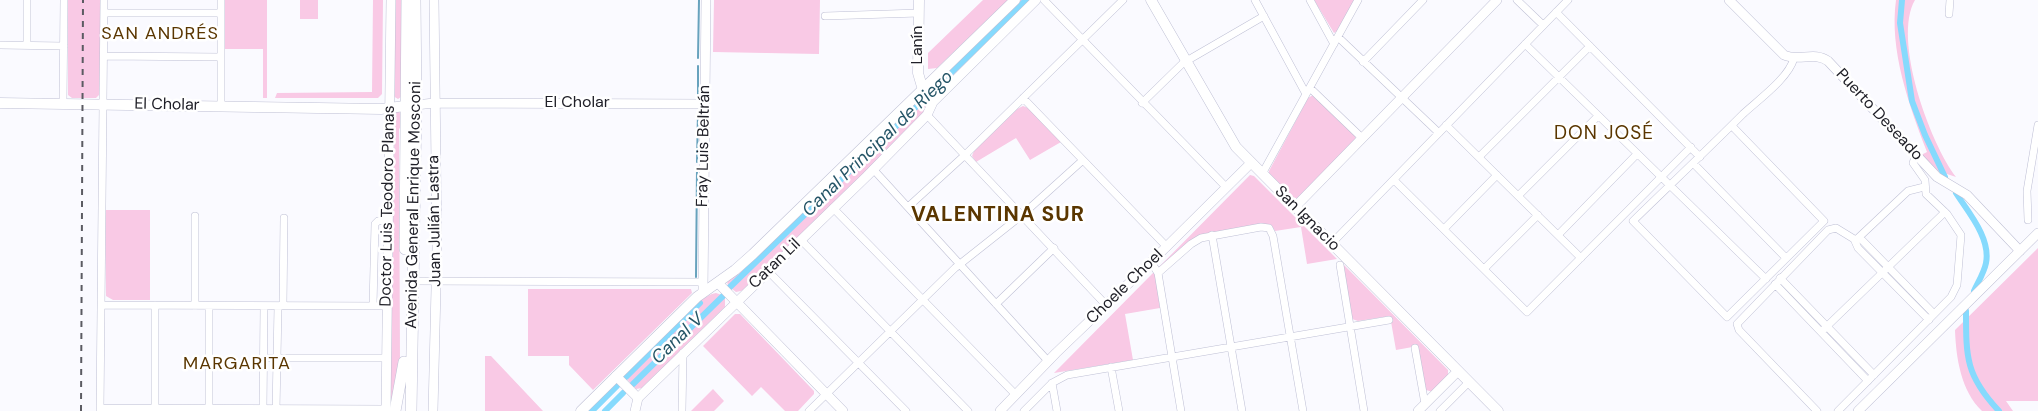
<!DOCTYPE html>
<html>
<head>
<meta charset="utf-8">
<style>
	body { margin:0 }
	canvas { display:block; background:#fafaff }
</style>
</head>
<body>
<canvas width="2038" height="411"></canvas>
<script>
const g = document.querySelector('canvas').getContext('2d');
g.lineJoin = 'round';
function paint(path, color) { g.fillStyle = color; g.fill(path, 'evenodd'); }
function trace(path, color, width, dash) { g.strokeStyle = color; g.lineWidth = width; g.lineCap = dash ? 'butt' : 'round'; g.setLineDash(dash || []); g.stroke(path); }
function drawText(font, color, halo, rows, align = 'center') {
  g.font = font + ' "DM Sans",sans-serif'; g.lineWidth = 5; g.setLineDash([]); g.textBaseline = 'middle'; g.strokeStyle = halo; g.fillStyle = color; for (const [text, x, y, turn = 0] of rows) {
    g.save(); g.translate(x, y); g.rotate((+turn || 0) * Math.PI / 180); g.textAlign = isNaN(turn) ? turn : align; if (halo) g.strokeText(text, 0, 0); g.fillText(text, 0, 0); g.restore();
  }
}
paint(new Path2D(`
	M68,0h33l-1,94 -4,4h-24l-4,-3z
	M223,0h44v98h-4v-49h-40z
	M300,0h18v19h-18z
	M373,0h10l-1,94 -4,4h-103l2,-5 95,-1z
	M394,0h9l-2,97 -3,2 -5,-3z
	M714,0h106l-1,54 -106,-2z
	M983,0h25l-71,68 -9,1v-16z
	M1018,0h14l-112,118 -175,172 -9,2 -8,-6 -1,-5z
	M1314,0h41l-18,31 -3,2z
	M1896,0h19c-23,39 15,143 41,177l-18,-6 -17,-16 6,-3c-18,-47 -38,-102 -31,-152z
	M1313,95l42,41 1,3 -58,59h-4l-25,-24v-3l39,-73z
	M1023,106l5,2 33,34 -31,18 -14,-22 -40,24 -4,-6 2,-5 43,-42z
	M395,111l7,2 1,12 -4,4 1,234 -2,16 -9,32z
	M1250,175l4,1 83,83 -30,5 -6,-37 -26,4 -3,-5 -8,-2 -60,10 -42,34 -5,16 3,24 -35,6 8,46 -79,13z
	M105,210h45v90h-37l-7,-4z
	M2038,248v153h-32l7,10h-31c-21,-20 -26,-53 -27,-81z
	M1343,264l105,106v7l-15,15 -7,-2 -8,-44 -22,4 -6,-34 -32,5 -6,-2z
	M528,289h163l1,4 -99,97 -24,-25v-9h-41z
	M716,293l9,3v11l-83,81 -6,1 -13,-14c19,-19 70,-78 93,-82z
	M735,314h5l74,77v3l-16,17h-13l-24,-24 -9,9 -49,-50z
	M485,356h6l52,55h-58z
	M713,389l11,12 -10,10h-23z`), '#f9c9e5');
trace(new Path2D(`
	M698,58l1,-58
	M698,101v-35
	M697,162l1,-50
	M696,277l1,-108`), '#67a2bd', 2);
trace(new Path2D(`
	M1902,0l-2,23 12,78 13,34 20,42
	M1956,193c12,19 35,45 30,70 -2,10 -8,19 -12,28
	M729,288l297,-288
	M1966,311c0,47 0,65 33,100
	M626,377l74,-74
	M633,384l91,-89
	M592,411l25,-25
	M605,411l18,-18`), '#86dafd', 6);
const minor = new Path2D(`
	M221,0v105
	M1044,0l182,187
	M1255,0l51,94
	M1310,0l24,44
	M1517,0l26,25
	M1556,12l144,145
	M104,13h117
	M1949,14l1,-14
	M825,16l94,-3
	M1338,37l101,96
	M1525,44l241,235
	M0,45l64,1
	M27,45v-45
	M104,56l117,1
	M1363,62l60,-62
	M1310,88l52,50
	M1023,98l144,149
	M63,103l1,-103
	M1142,103l41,-40 81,-47
	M927,115l180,191
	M1446,125l135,133
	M1732,126l92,95 -97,96 -94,-96c37,-36 74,-71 110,-107 15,-14 46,-36 51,-56
	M1479,157l111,-111
	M1693,163l93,95
	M873,169l175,192
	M1262,174l96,-174
	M1394,180l133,132 164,-165
	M1518,196l80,-80
	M908,207l57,-52 158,-155
	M833,208l183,187
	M2028,220l-1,-29 11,-66
	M1444,229l53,-54
	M1212,235l30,176
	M1558,235l79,-81
	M1860,238l74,76
	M1857,239l51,-48 16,-4
	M801,240l167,171
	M1332,243l236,-243
	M1151,262l7,11 23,138
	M1340,265l24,146
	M1484,269l54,-54
	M768,271l138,140
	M1158,273l33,-29 10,-6 60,-11 8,1 4,8 30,175
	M1780,278l94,97
	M412,281l291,1
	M1775,284l93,97
	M996,304l58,-56
	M101,305l286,1
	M155,305v106
	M195,306v-90
	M283,306l1,-88
	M373,306l2,-82 3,-3 10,-1
	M1821,332l124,-120
	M1415,348l10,56
	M263,358h124
	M1111,367l8,44
	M1052,383l5,28
	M100,408l286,1
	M100,411l4,-411
	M209,411v-105
	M263,411l1,-105
	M276,411l2,-105
	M682,411l1,-58
	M809,411l146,-143 67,-53 61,-55
	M1024,411l28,-28 15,-8 322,-55
	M1440,411l29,-29
	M1817,411l-78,-81 -2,-6 91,-94 8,-2 18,11 4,9 71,72
	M1838,411l113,-114 6,-12 4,-50 -14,-21 -21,-20 -1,-14 -12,-17 3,-9`);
const tertiary = new Path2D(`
	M1729,0l55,55c15,7 30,-4 44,6l109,116 30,18 53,56
	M416,105l18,-2 271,1
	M1295,207l202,-207
	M718,283l125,128
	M703,292l3,-292
	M616,376l22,22
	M386,411l5,-411
	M433,411l4,-164 -3,-247
	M635,411l3,-13 229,-222 60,-61 6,-13 103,-102
	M1000,411l56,-58 95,-91 100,-99
	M1418,411l40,-40
	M1858,411l180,-178`);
const secondary = new Path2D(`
	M919,0l-1,73 5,17
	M1151,0l85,147 262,264
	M0,103l381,6 32,-4
	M581,411l116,-114 38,-27 18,-16 262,-254`);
const trunk = new Path2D(`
	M405,249l2,-249
	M395,411l9,-49
	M411,411l5,-306 -1,-105`);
trace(minor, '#bfc0d5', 8);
trace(tertiary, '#bfc0d5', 10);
trace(secondary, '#bfc0d5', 11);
trace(trunk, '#bfc0d5', 12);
trace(minor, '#fff', 7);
trace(tertiary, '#fff', 9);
trace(secondary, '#fff', 10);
trace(trunk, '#fff', 11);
trace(new Path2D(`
	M81,411l2,-411`), '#5b5b62', 2, [6, 6]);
drawText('16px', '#202028', '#fff', [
	["Lanín",918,45,-90],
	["El Cholar",577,103],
	["El Cholar",167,105,1],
	["Puerto Deseado",1879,115,47],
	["Fray Luis Beltrán",704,146,-89],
	["Avenida General Enrique Mosconi",414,205,-89],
	["Doctor Luis Teodoro Planas",388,206,-89],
	["San Ignacio",1307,219,45],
	["Juan Julián Lastra",435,221,-91],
	["Catan Lil",775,264,-44],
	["Choele Choel",1125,287,-44]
]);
g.letterSpacing = '1px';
drawText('18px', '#5a3600', '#fff', [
	["SAN ANDRÉS",160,34],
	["MARGARITA",237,364]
]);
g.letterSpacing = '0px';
drawText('italic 18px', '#255567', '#fff', [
	["Canal Principal de Riego",878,144,-44],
	["Canal V",678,339,-44]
]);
g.letterSpacing = '1px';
drawText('19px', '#5a3600', '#fff', [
	["DON JOSÉ",1604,134]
]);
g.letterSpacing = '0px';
g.letterSpacing = '1px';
drawText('bold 21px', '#5a3600', '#fff', [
	["VALENTINA SUR",998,215]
]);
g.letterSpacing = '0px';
</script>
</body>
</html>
